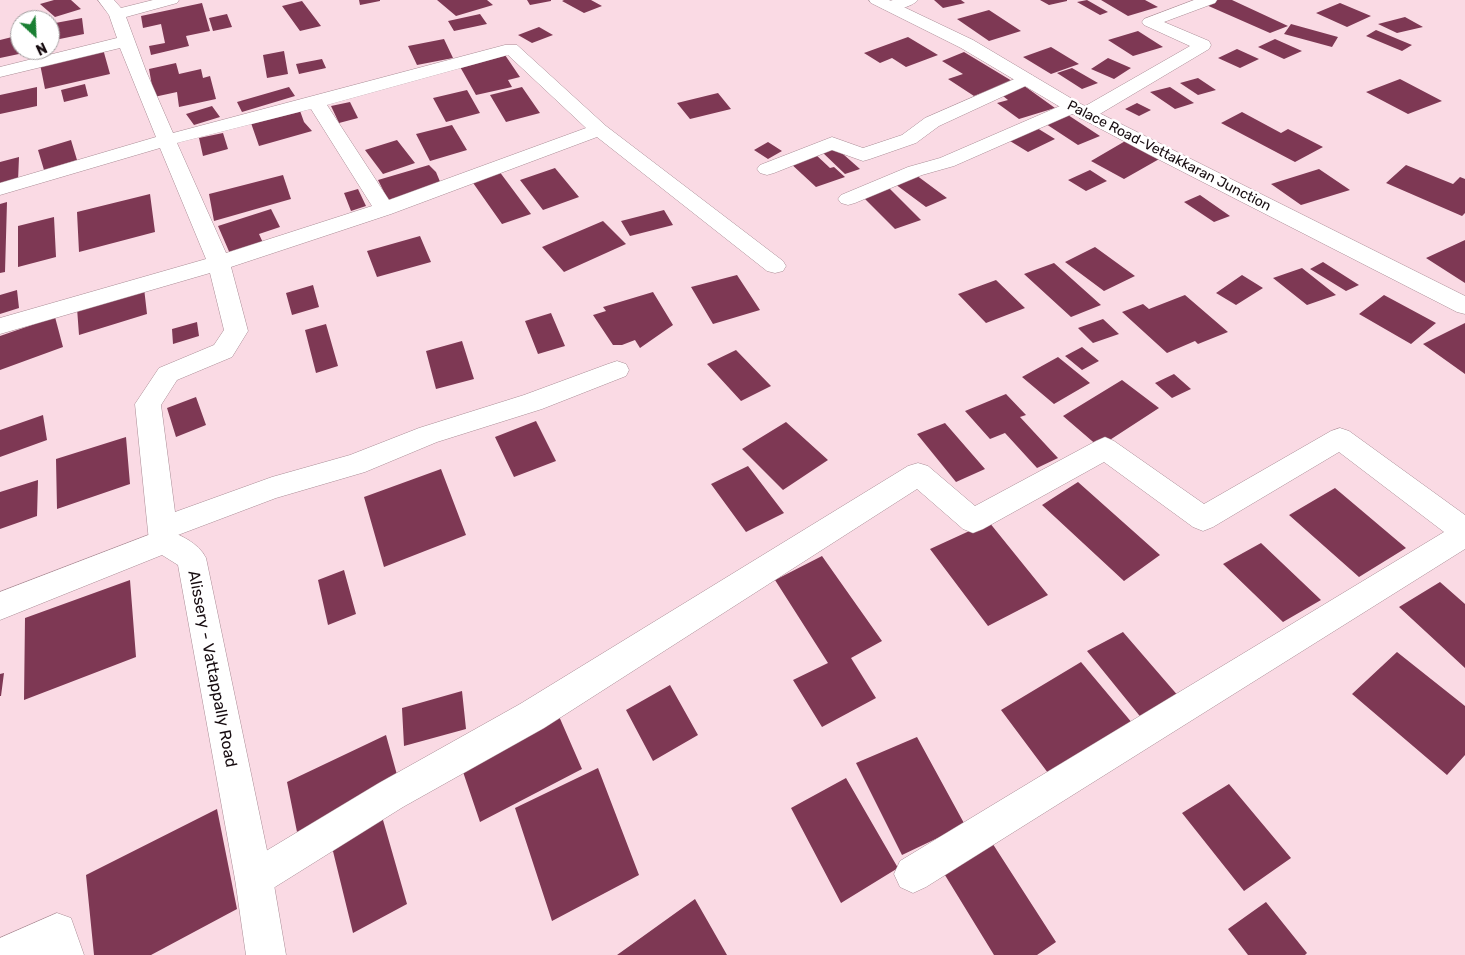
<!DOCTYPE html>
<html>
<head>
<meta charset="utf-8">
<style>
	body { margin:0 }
	#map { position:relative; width:1465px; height:955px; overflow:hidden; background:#fadae4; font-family:Rubik,sans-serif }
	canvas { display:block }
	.north { position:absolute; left:10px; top:10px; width:50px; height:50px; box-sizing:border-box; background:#fff; border:1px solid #a29e9f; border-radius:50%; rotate:155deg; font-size:14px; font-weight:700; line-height:20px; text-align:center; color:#170c10 }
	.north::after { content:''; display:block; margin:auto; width:18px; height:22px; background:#1a7f33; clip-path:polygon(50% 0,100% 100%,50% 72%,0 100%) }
</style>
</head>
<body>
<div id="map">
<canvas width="1465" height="955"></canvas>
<div class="north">N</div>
</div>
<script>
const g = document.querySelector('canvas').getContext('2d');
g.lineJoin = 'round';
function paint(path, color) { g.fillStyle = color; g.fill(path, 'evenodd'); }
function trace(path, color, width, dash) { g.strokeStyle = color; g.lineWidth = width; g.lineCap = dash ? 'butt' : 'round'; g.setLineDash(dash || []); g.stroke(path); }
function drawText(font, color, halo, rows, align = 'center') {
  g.font = font + ' Rubik,sans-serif'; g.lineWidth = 5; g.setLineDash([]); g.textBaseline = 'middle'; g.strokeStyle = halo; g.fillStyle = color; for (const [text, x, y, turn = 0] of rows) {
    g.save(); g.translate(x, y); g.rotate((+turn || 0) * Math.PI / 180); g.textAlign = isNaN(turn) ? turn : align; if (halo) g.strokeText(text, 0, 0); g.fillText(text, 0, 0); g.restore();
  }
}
paint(new Path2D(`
	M54,0h17l10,9 -26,8 -15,-13z
	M359,0h21v1l-20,4z
	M437,0h50l6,5 -37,11z
	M527,0h24v1l-21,4z
	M564,0h27l11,6 -18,7 -22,-12z
	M934,0h27l4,3 -22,5z
	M1040,0h27v1l-18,4z
	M1087,0l21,12 -8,3 -23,-13z
	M1101,0h44l13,7 -30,9z
	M1215,0h17l56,26 -18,7 -66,-29z
	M302,1l19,25 -21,5 -18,-25z
	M202,3l8,28 -24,5 3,10 -38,9 -2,-9 16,-3 -4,-19 -18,4 -2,-12z
	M1340,3l31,13 -24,11 -31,-14z
	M989,10l32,21 -32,10 -32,-22z
	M227,14l5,13 -19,4 -4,-13z
	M480,14l7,10 -33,7 -6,-10z
	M1405,17l18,10 -26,6 -19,-9z
	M82,18l2,16 -34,7v-17z
	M1291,24l47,13 -6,10 -48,-13z
	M539,27l14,8 -21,8 -14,-8z
	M1376,30l36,15 -10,6 -36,-15z
	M1138,31l25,16 -30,9 -25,-16z
	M20,35v15l13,1 -33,7v-18z
	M908,37l30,18 -32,12 -14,-9 -12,5 -16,-10z
	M444,39l9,19 -36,7 -9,-19z
	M1275,39l27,12 -18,8 -26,-12z
	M1051,47l28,17 -28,10 -28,-17z
	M103,49l7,25 -65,15 -5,-25z
	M1237,49l22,10 -19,9 -22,-10z
	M284,51l4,23 -21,4 -4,-23z
	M964,52l48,29 -38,15 -26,-17 15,-5 -21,-13z
	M505,55l15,22 -12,3 4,7 -36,8 -17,-30z
	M1108,58l23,10 -17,11 -23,-10z
	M322,59l4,9 -27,6 -3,-10z
	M176,63l3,11 22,-5 2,9 7,-2 6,23 -37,8 -2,-15 -23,5 -5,-28z
	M1072,68l26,15 -16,6 -25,-16z
	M1198,78l18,12 -18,5 -18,-12z
	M1400,79l42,22 -34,13 -42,-22z
	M85,84l3,12 -24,6 -3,-12z
	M1023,85l32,23 -36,11 -22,-16 11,-3 -10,-8z
	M37,87v19l-37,8v-19z
	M289,87l6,9 -53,16 -5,-10z
	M522,87l18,26 -34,9 -16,-27z
	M1170,87l24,16 -19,6 -25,-17z
	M467,90l13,23 -34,9 -13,-24z
	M718,93l13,16 -41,10 -13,-16z
	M350,102l8,16 -19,5 -8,-17z
	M1137,103l14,7 -12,6 -14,-7z
	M212,106l8,11 -26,8 -8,-11z
	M299,108l5,14 8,9 -53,15 -8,-23z
	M1242,112l39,21 7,-4 35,18 -28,15 -74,-39z
	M1068,115l32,21 -22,9 -32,-21z
	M452,125l15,25 -37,11 -14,-27z
	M1037,128l18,11 -27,13 -18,-11z
	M223,133l5,16 -25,7 -4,-18z
	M71,140l6,20 -33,10 -6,-20z
	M397,140l18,23 -32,11 -18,-24z
	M1127,140l34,18 -37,21 -33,-18z
	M768,142l14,9 -14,8 -14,-9z
	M835,147l25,22 -15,5 -24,-23z
	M814,153l16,15 4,-1 11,10 -29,10 -27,-25z
	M19,157l-1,24 -18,4v-23z
	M429,165l7,7 5,12 -53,16 -10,-20z
	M1406,165l47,19 7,-7 5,2v34l-3,3 -76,-33z
	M555,168l24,29 -36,13 -23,-30z
	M1319,169l31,21 -49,15 -30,-21z
	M1090,170l17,11 -21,10 -18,-11z
	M499,171l32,43 -29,10 -31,-44z
	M283,175l8,24 -77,22 -5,-27z
	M916,175l31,23 -21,9 -31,-23z
	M889,188l32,32 -26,9 -33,-33z
	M358,189l8,17 -15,5 -7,-18z
	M150,194l5,38 -76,20 -2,-40z
	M1200,195l30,21 -16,6 -30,-20z
	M7,202l-2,70 -5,1v-69z
	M271,209l9,18 -21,7 5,11 -33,11 -13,-30z
	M664,210l9,15 -43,11 -9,-15z
	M54,217l2,40 -38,10v-41z
	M603,221l23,23 -62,28 -22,-25z
	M420,236l11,26 -54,15 -10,-26z
	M1465,240v43l-39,-25z
	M1095,247l40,29 -31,15 -39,-29z
	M1323,262l36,23 -13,6 -36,-22z
	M1054,263l47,42 -30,12 -47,-43z
	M1302,268l34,27 -29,10 -34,-27z
	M737,275l23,35 -47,14 -22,-37z
	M1242,275l21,13 -27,17 -20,-12z
	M996,280l29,28 -39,15 -28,-29z
	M313,285l6,22 -27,8 -6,-22z
	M144,288l3,26 -68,21 -2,-27z
	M17,290l2,18 -19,6v-19z
	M653,292l20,33 -33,23 -5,-8 -13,5h-9l-20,-30 13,-4 -3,-4z
	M1185,295l43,37 -30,12 -3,-3 -28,12 -45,-41 21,-8 6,5z
	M1384,295l52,28 -25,21 -52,-30z
	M551,313l14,33 -27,8 -13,-33z
	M55,317l8,30 -63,23v-34z
	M1103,319l16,15 -26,9 -15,-15z
	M197,322l2,14 -26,8 -1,-15z
	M1465,323v51l-42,-30z
	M326,324l12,42 -22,7 -11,-43z
	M462,341l12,38 -38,10 -10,-38z
	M1082,347l17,14 -17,9 -17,-14z
	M736,350l35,36 -30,15 -34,-37z
	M1058,357l32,26 -36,21 -32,-27z
	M1174,374l17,15 -19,9 -17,-15z
	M1122,380l37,28 -60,39 -36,-31z
	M1006,394l20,21 -6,2 38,41 -21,10 -32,-35 -15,6 -25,-28z
	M196,397l10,28 -30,12 -9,-29z
	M43,415l4,25 -47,17v-27z
	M536,421l20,40 -42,16 -19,-40z
	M786,422l42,38 -45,30 -41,-41z
	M945,423l40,46 -29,13 -39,-48z
	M126,437l4,47 -73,25 -1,-50z
	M748,466l36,47 -38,19 -35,-48z
	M441,469l25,66 -82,32 -20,-70z
	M38,480l-1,36 -37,13v-37z
	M1078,482l82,73 -36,26 -82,-76z
	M1335,488l71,60 -47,29 -70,-62z
	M989,522l59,73 -60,31 -58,-77z
	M1261,543l60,57 -38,22 -60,-58z
	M822,556l60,85 -31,17 25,40 -54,29 -29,-47 35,-17 -53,-83z
	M344,570l12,44 -28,11 -10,-45z
	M130,580l6,77 -112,43 1,-82z
	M1440,582l25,22v64l-66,-61z
	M1123,632l57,66 -37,22 -56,-69z
	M1397,652l68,54v49l-18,20 -95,-81z
	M1081,662l52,62 -82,53 -50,-67z
	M4,673l-3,23h-1v-22z
	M670,685l28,50 -45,26 -27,-51z
	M462,691l4,38 -62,17 -2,-38z
	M558,714l24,55 -102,53 -20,-59z
	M386,735l13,47 -102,50 -10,-50z
	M917,737l48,88 -63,30 -46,-92z
	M598,768l41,107 -87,46 -37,-113z
	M846,778l52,90 -57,35 -50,-95z
	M1229,784l62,74 -47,33 -62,-78z
	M217,809l20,100 -86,46h-57l-8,-80z
	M381,813l26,91 -54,29 -23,-94z
	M989,838l67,104 -19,13h-43l-54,-88z
	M695,899l32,56h-110z
	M1266,902l41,51 -2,2h-57l-20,-26z`), '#7e3854');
const street = new Path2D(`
	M98,0h16l7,8 32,-8h26l-2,3 -51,14 20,54 27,62 332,-88h12l89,81 177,135 3,5 -3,5 -8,2 -8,-2 -170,-134 -206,77 -160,53 17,64 -16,26 -55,23 -16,25 14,107 97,-35 78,-22 69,-27 105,-33 84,-31 9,-3 9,3 3,6 -3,6 -84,33 -105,33 -72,30 -89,26 -98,37 1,6 -5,9 -10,3 -10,-3 -5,-9 -14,-137 24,-36 55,-23 10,-15 -14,-57 -210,61v-16l206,-59 -46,-111 -160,47v-12l156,-46 -36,-89 -120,29v-10l117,-29 -8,-23zM508,55l78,73 -197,72 -62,-95zM311,109l61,97 -146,47 -49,-110z
	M893,0h25c-6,7 -25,12 -35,9l-2,-3 2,-3z
	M1194,0h23l-2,3 -51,19 45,19 2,4 -2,4 -116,69 -7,2 -7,-2 -2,-4 2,-3 -125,55 -32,9 -67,28 -7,2 -7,-2 -3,-4 3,-4 67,-28 32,-9 127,-55 6,-2 6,2 3,4 -2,2 110,-63 -46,-21 -2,-3 2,-3z
	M1026,74l6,1 3,4 -3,4 -93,43 -23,17 -46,16 -7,2 -31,-11 -58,23 -7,2 -7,-2 -3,-4 3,-4 72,-28 31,11 39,-13 23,-17z
	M1340,428l9,3 116,84v34l-539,338 -13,6 -13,-6 -6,-13 6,-13 544,-329 -105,-80 -126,75 -10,4 -10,-4 -89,-65 -121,67 -10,4 -10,-4 -46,-40 -373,239 -141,79 -136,85 -13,6 -13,-6 -6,-13 6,-13 138,-83 141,-79 388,-238 10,-3 10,3 47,40 121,-65 9,-4 9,4 90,63 127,-73z
	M57,913l14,5 13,37h-84v-17z`);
const secondary = new Path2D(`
	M869,0h20l84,40 106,63 386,193v18l-8,-2 -309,-158 -81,-43 -106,-63 -90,-45z
	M164,529c15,5 35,14 42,29l67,321 13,76h-40l-11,-76 -57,-314 -16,-10 -162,65v-28z`);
trace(street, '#a98c95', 1);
trace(secondary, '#a98c95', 1);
paint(street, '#fff');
paint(secondary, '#fff');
drawText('14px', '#170c10', '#fff', [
	["Palace Road-Vettakkaran Junction",1169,156,27]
]);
drawText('16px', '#170c10', '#fff', [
	["Alissery - Vattappally Road",212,669,79]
]);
</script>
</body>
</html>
